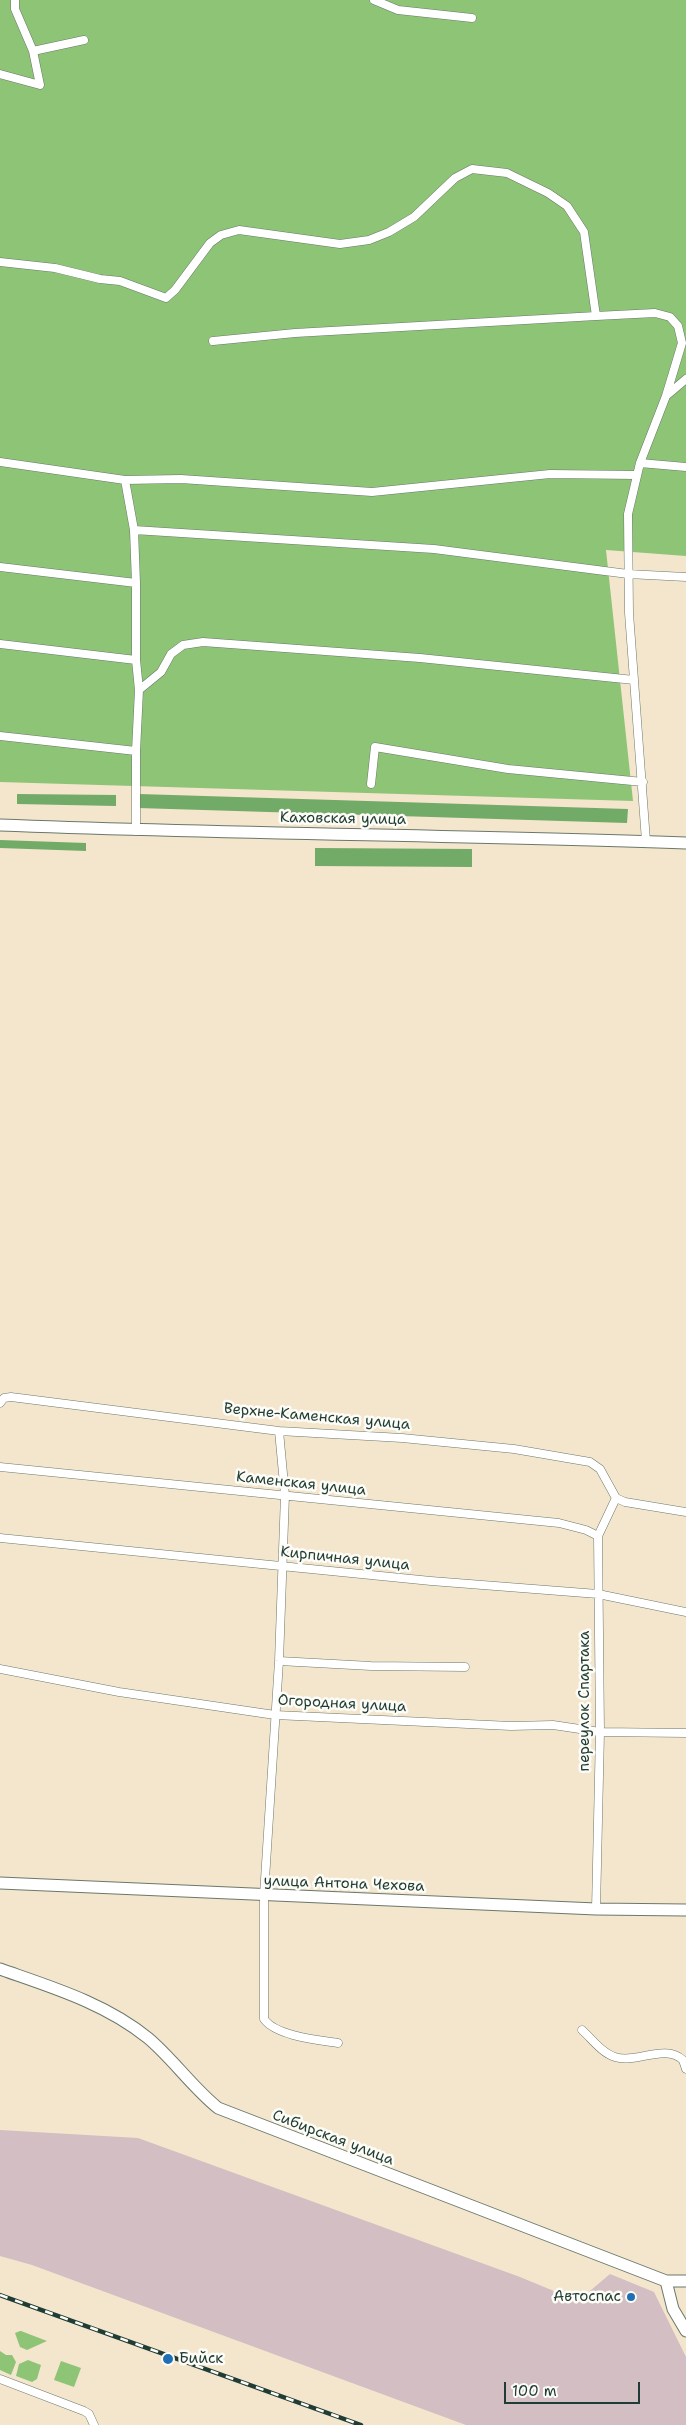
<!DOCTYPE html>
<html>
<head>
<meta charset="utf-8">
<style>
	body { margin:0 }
	#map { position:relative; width:686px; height:2425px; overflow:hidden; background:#f4e5cd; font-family:"Shantell Sans",sans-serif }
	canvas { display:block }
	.scale { position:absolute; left:504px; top:2382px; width:136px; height:22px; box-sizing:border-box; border:2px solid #1f3d34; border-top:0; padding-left:6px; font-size:15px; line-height:18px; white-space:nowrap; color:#1f3d34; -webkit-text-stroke:4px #fdfcf7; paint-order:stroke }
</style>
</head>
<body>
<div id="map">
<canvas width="686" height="2425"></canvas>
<div class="scale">100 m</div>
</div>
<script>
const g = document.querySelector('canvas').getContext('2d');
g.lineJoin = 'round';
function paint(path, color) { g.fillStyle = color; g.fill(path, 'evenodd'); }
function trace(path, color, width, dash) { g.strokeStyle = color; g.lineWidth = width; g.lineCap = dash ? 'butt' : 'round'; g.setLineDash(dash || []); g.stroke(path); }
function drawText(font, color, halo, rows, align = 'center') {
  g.font = font + ' "Shantell Sans",sans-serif'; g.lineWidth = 5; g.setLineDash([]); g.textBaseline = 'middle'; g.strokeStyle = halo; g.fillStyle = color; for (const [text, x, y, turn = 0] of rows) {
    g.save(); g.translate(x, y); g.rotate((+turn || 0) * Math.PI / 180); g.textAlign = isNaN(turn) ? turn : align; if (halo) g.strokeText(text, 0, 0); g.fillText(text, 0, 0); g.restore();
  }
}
paint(new Path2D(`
	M0,2130l138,8 382,139 58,24 32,-27 44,18 32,65v68h-220l-434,-160 -32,-9z`), '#d2bec3');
paint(new Path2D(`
	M0,0h686v556l-80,-6 27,251 -633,-19z
	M20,2331h1l26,10 -20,9 -7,-3 -5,-14z
	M0,2351l6,4h6l4,7 -5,13 -11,-5z
	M28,2360l13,5 -4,14 -5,3 -16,-6 3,-12z
	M61,2361l20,7 -7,19 -20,-7z`), '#8ec476');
paint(new Path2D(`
	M17,794l99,1v11l-99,-2z
	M139,794l489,15 -1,14 -489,-15z
	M0,840l86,3v8l-86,-3z
	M315,848l157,1v18l-157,-1z`), '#72aa67');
const street = new Path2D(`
	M374,0l24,10 74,8
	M33,51l51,-11
	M0,74l40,11 -7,-34 -18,-42v-9
	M0,262l55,6 45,11 20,2 46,17 9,-8 35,-47 11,-8 18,-5 101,14 29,-4 20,-8 25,-15 41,-39 17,-9 35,4 41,20 19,13 17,26 12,84 59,-3 15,4 8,9 4,17 -16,53 -26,67 -12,51 1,99 17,228
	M213,341l82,-8 301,-17
	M666,396l20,-17
	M0,462l125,18 56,-1 191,13 178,-18 87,1
	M640,463l46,4
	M125,480l9,50 2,53v77l3,30 -3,61v80
	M134,530l300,19 194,25 58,3
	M0,567l136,16
	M0,644l136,16
	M139,690l22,-18 10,-18 12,-9 20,-3 217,16 214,22
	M0,736l136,15
	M371,784l4,-37 133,22 135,13
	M0,1403l4,-5 7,-1 268,34 123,7 112,11 76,13 10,7 16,29
	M279,1431l6,64 -6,166 -15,234v124c12,17 54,21 74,24
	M0,1467l559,56 27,7 12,6
	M616,1498l9,4 61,10
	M0,1538l431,43 167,13 88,18
	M279,1661l92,5 94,1
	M0,1669l119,23 156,23 236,11 42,-1 47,7 86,1
	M596,1909l4,-177 -2,-196 18,-38
	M582,2030c10,9 20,23 33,27 21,7 50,-14 68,3l3,9
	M0,2379l84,32 5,3 5,11`);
const secondary = new Path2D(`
	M0,825c229,9 457,10 686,18
	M0,1883l596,26 90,1
	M0,1969c51,18 105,34 148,69 25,21 44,49 70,70l448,173h20
	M666,2281l7,28 13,22`);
trace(street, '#6a786a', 9);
trace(secondary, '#6a786a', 13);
trace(street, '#fff', 8);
trace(secondary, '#fff', 11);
const rail = new Path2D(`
	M0,2295l361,130`);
trace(rail, '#1f3d34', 4.5);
trace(rail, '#fdfcf7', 2.5, [8]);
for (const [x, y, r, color] of [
	[631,2297,5,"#1f6fb2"],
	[168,2359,6,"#1f6fb2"]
]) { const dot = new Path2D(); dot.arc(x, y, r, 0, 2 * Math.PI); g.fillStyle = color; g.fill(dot); trace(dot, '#fdfcf7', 2); }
drawText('15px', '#1f3d34', '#fdfcf7', [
	["Каховская улица",343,819,1],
	["Верхне-Каменская улица",317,1417,5],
	["Каменская улица",301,1484,6],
	["Кирпичная улица",345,1559,6],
	["переулок Спартака",585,1701,-90],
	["Огородная улица",342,1704,3],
	["улица Антона Чехова",344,1884,2],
	["Сибирская улица",333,2138,21]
]);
drawText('15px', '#1f3d34', '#fdfcf7', [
	["Автоспас",621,2297],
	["Бийск",179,2359,"left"]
], 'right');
</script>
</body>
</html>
